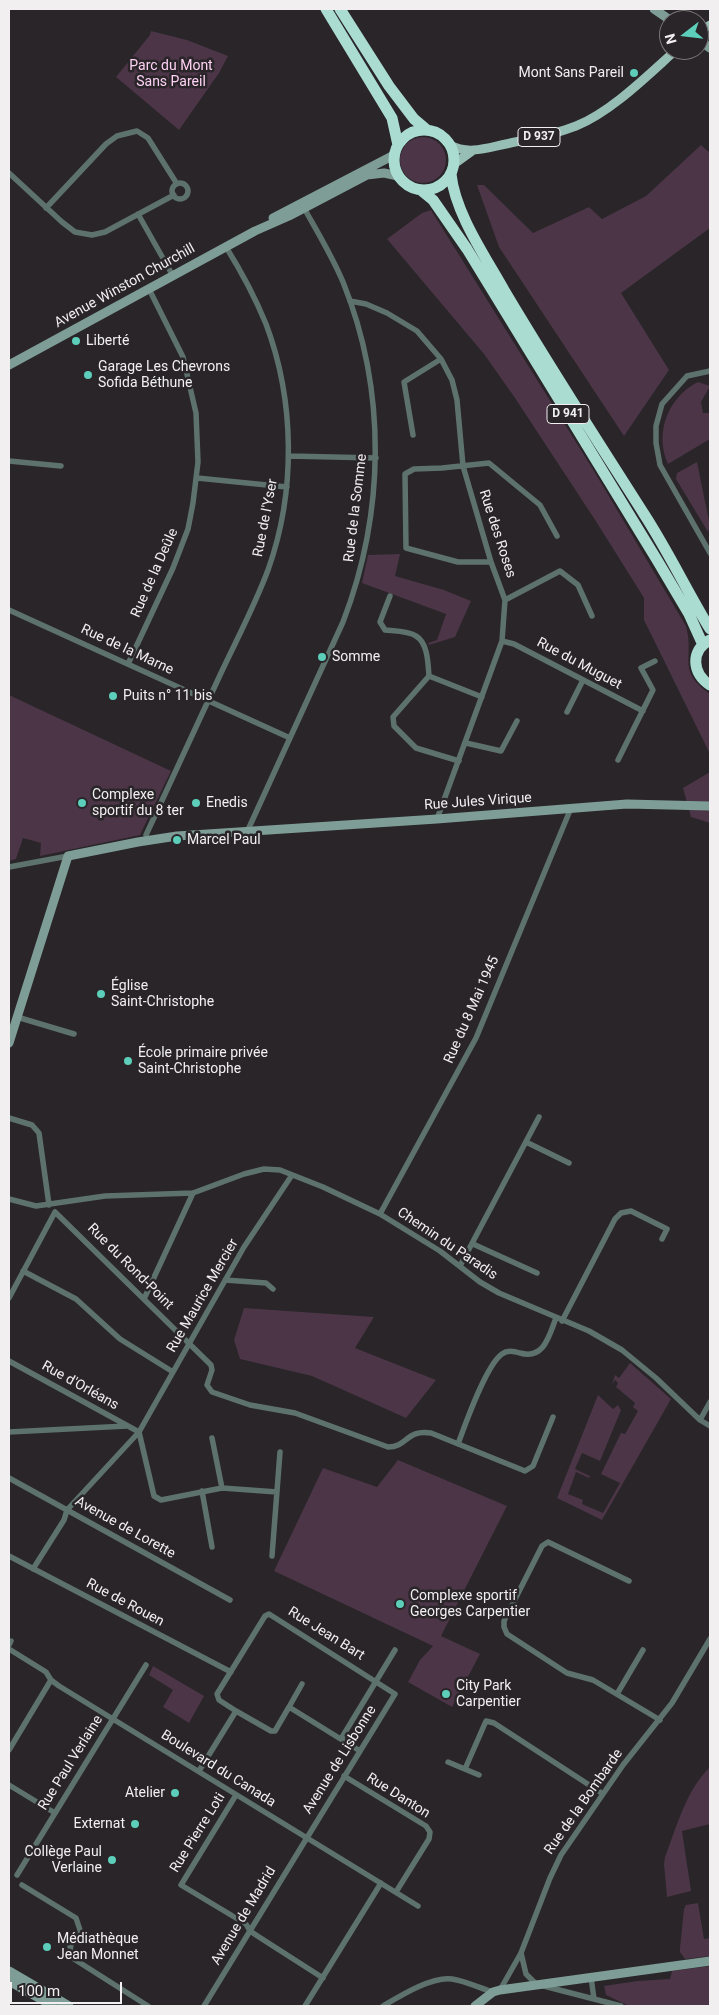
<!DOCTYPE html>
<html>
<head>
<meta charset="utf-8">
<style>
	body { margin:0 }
	#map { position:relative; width:719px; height:2015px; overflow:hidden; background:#292528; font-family:Roboto,sans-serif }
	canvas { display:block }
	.frame { position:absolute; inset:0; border:10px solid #f2eff1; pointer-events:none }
	.north { position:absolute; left:659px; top:10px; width:50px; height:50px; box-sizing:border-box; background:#292528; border:1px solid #797678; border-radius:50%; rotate:254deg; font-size:14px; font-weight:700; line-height:20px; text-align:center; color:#f2eff1 }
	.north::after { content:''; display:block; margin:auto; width:18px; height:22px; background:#5cceba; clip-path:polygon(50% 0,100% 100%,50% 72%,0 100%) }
	.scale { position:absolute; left:10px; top:1982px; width:112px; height:22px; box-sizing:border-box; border:2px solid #f2eff1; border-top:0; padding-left:6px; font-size:15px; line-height:18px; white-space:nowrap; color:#f2eff1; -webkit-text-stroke:4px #292528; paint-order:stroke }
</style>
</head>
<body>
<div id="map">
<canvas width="719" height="2015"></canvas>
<div class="frame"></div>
<div class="north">N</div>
<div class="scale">100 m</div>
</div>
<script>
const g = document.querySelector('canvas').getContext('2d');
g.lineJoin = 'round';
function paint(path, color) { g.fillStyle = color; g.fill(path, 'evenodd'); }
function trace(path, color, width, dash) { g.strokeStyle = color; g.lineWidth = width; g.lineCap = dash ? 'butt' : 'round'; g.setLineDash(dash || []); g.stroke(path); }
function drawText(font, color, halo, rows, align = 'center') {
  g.font = font + ' Roboto,sans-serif'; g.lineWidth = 5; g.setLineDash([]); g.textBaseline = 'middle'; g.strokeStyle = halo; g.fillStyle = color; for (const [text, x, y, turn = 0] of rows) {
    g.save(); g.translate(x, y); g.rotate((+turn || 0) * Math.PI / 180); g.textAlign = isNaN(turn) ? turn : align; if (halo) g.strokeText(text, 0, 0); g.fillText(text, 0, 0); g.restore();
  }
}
paint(new Path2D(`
	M151,31l36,9 41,16 -9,17 -40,57 -63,-53 34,-42z
	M400 160a23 23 0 1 1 46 0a23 23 0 1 1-46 0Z
	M701,145l9,8v75l-89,65 48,77 -45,66 -125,-189 -22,-62h7l49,48 56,-26 13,12 44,-23z
	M431,210l163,261 92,155c9,33 -10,44 24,68v60l-66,-134v-22l-47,-75 -82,-125 -31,-44 -97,-115 35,-26z
	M698,382l12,4 -9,16 2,11h6l1,26 -42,25c-14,-31 0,-67 30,-82z
	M697,462l13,64 -2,6 -32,-53 1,-6z
	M400,554l-5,22 49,14 27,11 -16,36 -26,8 -1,-2 9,-3 9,-26 -84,-31 6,-28z
	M9,695l162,76 -31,64 -100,21 1,-13 -18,-5 -7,21 -7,2z
	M710,772v51l-19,-6 -8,-29z
	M244,1308l130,9 -19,31 81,32 -30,38 -94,-42 -72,-17 -6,-19z
	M630,1363l41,36 -69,121 -45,-22 41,-103 15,14 5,-4 3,5 -21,51 -18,-8 -7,16 15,7 -1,2 -13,-6 -8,22 15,6 -1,4 21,9 17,-30 -19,-9 20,-41 4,1 13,-23 -5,-4 2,-4 -19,-16 2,-4 -3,-3 -3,5 3,-10 4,3z
	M398,1460l109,46 -66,130 39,18 -28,53 -44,-25 12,-22 13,-14 -159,-75 49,-103 54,19z
	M153,1666l51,30 -15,27 -26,-16 10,-17 -24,-15z
	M710,1767v57l-28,7 9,60 -24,6 -3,-33 1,-7c12,-31 21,-67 45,-90z
	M698,1903l6,36 6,-1v18l-25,3 -5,-7v-4l4,-39 2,-4z
	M710,1966v40h-81l-23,-11 -2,-9 33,-5 33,-2 2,-8z`), '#4b3547');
trace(new Path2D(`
	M9,173l53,49 13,10 17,3 13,-3 69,-37
	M172 191a8 8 0 1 1 16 0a8 8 0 1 1-16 0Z
	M46,208l60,-64 11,-8 20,-5 11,7 29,46
	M138,214l35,62
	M350,301l16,3 21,9 30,18 24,28 11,21 5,20 6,66 28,96 14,38 -3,41 -65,178
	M710,371l-23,5 -25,28 -6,22v17l4,22 50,88
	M413,435l-9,-53 37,-23
	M289,456l87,2
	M9,461l52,5
	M197,478l90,9
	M491,562h-33l-52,-14 -1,-74 9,-5 28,-1 47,-5 51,42 17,31
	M390,596l-10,26 5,8c9,1 24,1 31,6 12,7 12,28 13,40l53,21
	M505,600l55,-29 18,14 14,31
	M9,610l281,128
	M502,641l12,3 129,67
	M128,664l45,-96 15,-39 5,-26 5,-41 -2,-49 -13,-56 -34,-68
	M429,676l-36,41 1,9 22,22 43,13
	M567,712l16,-32
	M466,743l35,8 16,-30
	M618,760l35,-70 -12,-22 14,-7
	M247,832l96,-210c42,-109 44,-231 0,-340 -11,-26 -25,-49 -39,-74
	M147,840l-1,-5c25,-54 50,-108 75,-162 16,-34 34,-68 47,-103 28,-78 27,-169 -2,-246 -11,-27 -25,-53 -40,-77
	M9,867l59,-11
	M17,1017l57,17
	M9,1118l23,7 7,8 10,72
	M526,1142l43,21
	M9,1199l27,7 69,-10 88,-3 51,-19 20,-5 16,1 43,17 57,27 60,37 40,31 19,11 90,38 33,19 34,28 44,42 10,6
	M55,1212l156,153 1,5 -5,15 5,7 38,13 45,8 93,34c20,0 18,-18 43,-14l94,38 8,-5 20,-49
	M380,1214l96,-176 95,-230
	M473,1244l64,29
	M460,1266l79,-149
	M23,1271l53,28 44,40 53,33
	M225,1280l41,3 7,6
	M9,1298l46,-86
	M144,1299l49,-106
	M562,1321l53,-102 6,-6 10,-2 36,18 -5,10
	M9,1361l130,71
	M700,1420l10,-18
	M9,1432l118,-6
	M139,1432l15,64 7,4 61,-12 55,4
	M212,1438l10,50
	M458,1444c7,-19 28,-79 44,-90 5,-4 12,-3 18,-1 24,7 29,-17 36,-35
	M9,1478l221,122
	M202,1491l10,56
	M9,1556l222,116
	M272,1556l8,-104
	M33,1569l31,-49 3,-10 72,-78 105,-185 48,-72
	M629,1581l-81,-39 -6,4 -38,75v6l3,7 60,39 26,7 67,40
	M9,1645l2,-4
	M9,1649l37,23 5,8 8,6 359,220
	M617,1694l26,-44
	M289,1707l13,-23
	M341,1739l54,-89
	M9,1750l42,-70
	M448,1762l31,13
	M465,1769l21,-48 8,2 109,71
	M199,1771l37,-60 35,20h4l14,-24 71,44
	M344,1776l82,50 4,6 -1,7 -33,53
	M9,1785l46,28
	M236,1795l-55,90 65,39 4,7 9,6 64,41
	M17,1875l129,-210
	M22,1885l54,33 4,12 -10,17 4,12 74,47
	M521,1953l5,21 10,10 85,22
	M591,1977l3,22
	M500,1990l21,-37 29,-75 11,-23 62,-90 49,-62 38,-64
	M204,2006l191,-312 -126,-80 -4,2 -48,78 2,6 17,11
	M305,2006l76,-123
	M383,2006c17,-10 49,-30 69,-27 13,2 28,9 41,13`), '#5e726d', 5.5);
trace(new Path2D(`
	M654,9l16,11
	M699,40l11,8
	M273,218l121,-63
	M9,365l246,-134 34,-15 78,-41 17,-2 14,3
	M9,1043l59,-187 70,-14 39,-6 260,-17 190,-15 83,2
	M9,1971l60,35
	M9,1981l44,25
	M475,2006l18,-14 7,-2 210,-29`), '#7e9d96', 9);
trace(new Path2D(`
	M699,32l11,-7
	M450,145c18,10 37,3 56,-1 23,-5 47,-9 70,-18 35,-14 72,-51 100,-76
	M454,164l18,-13`), '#96beb5', 9);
trace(new Path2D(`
	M326,9l66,109 6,27
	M340,9l49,77 25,33 13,11
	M394 160a30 30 0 1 1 60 0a30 30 0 1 1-60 0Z
	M451,174c4,39 34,82 53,116 45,76 93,150 140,224 24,37 43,77 66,115
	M422,191l11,9 34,49 190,311 32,54 14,31
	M710,640c-20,10 -18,34 0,45`), '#abdcd2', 11);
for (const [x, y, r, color] of [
	[634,73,5,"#5cceba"],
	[76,341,5,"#5cceba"],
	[88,375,5,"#5cceba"],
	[322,657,5,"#5cceba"],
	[113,696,5,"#5cceba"],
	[82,803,5,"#5cceba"],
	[196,803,5,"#5cceba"],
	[177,840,5,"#5cceba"],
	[101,994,5,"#5cceba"],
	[128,1061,5,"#5cceba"],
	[400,1604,5,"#5cceba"],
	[446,1694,5,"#5cceba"],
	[175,1793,5,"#5cceba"],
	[135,1824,5,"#5cceba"],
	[112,1860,5,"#5cceba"],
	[47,1947,5,"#5cceba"]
]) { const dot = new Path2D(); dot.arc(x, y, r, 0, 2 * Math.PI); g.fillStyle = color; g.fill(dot); trace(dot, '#292528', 2); }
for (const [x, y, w] of [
	[539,137,42],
	[568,414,42]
]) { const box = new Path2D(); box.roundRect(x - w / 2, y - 9.5, w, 19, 4); g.fillStyle = '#292528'; g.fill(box); trace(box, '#f2eff1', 1); }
drawText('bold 12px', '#f2eff1', null, [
	["D 937",539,137],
	["D 941",568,414]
]);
drawText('14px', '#fed2f5', '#292528', [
	["Parc du Mont",171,66],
	["Sans Pareil",171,82]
]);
drawText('14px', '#f2eff1', '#292528', [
	["Mont Sans Pareil",624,73,"right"],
	["Liberté",86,341],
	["Garage Les Chevrons",98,367],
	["Sofida Béthune",98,383],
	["Somme",332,657],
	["Puits n° 11 bis",123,696],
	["Complexe",92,795],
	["sportif du 8 ter",92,811],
	["Enedis",206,803],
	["Marcel Paul",187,840],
	["Église",111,986],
	["Saint-Christophe",111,1002],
	["École primaire privée",138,1053],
	["Saint-Christophe",138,1069],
	["Complexe sportif",410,1596],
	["Georges Carpentier",410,1612],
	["City Park",456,1686],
	["Carpentier",456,1702],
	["Atelier",165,1793,"right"],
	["Externat",125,1824,"right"],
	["Collège Paul",102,1852,"right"],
	["Verlaine",102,1868,"right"],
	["Médiathèque",57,1939],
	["Jean Monnet",57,1955]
], 'left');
drawText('14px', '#f2eff1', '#292528', [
	["Avenue Winston Churchill",125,286,-29],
	["Rue de la Somme",356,508,-83],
	["Rue de l'Yser",266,518,-79],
	["Rue des Roses",497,534,72],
	["Rue de la Deûle",155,573,-66],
	["Rue de la Marne",127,650,25],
	["Rue du Muguet",579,664,28],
	["Rue Jules Virique",478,802,-4],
	["Rue du 8 Mai 1945",472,1010,-66],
	["Chemin du Paradis",447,1244,34],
	["Rue du Rond-Point",130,1267,45],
	["Rue Maurice Mercier",203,1296,-60],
	["Rue d'Orléans",80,1386,29],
	["Avenue de Lorette",125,1528,29],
	["Rue de Rouen",125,1603,28],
	["Rue Jean Bart",326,1634,32],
	["Avenue de Lisbonne",340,1760,-58],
	["Rue Paul Verlaine",71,1763,-58],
	["Boulevard du Canada",218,1769,32],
	["Rue Danton",398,1796,32],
	["Rue de la Bombarde",584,1802,-55],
	["Rue Pierre Loti",198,1833,-58],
	["Avenue de Madrid",244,1916,-59]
]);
</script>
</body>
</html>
